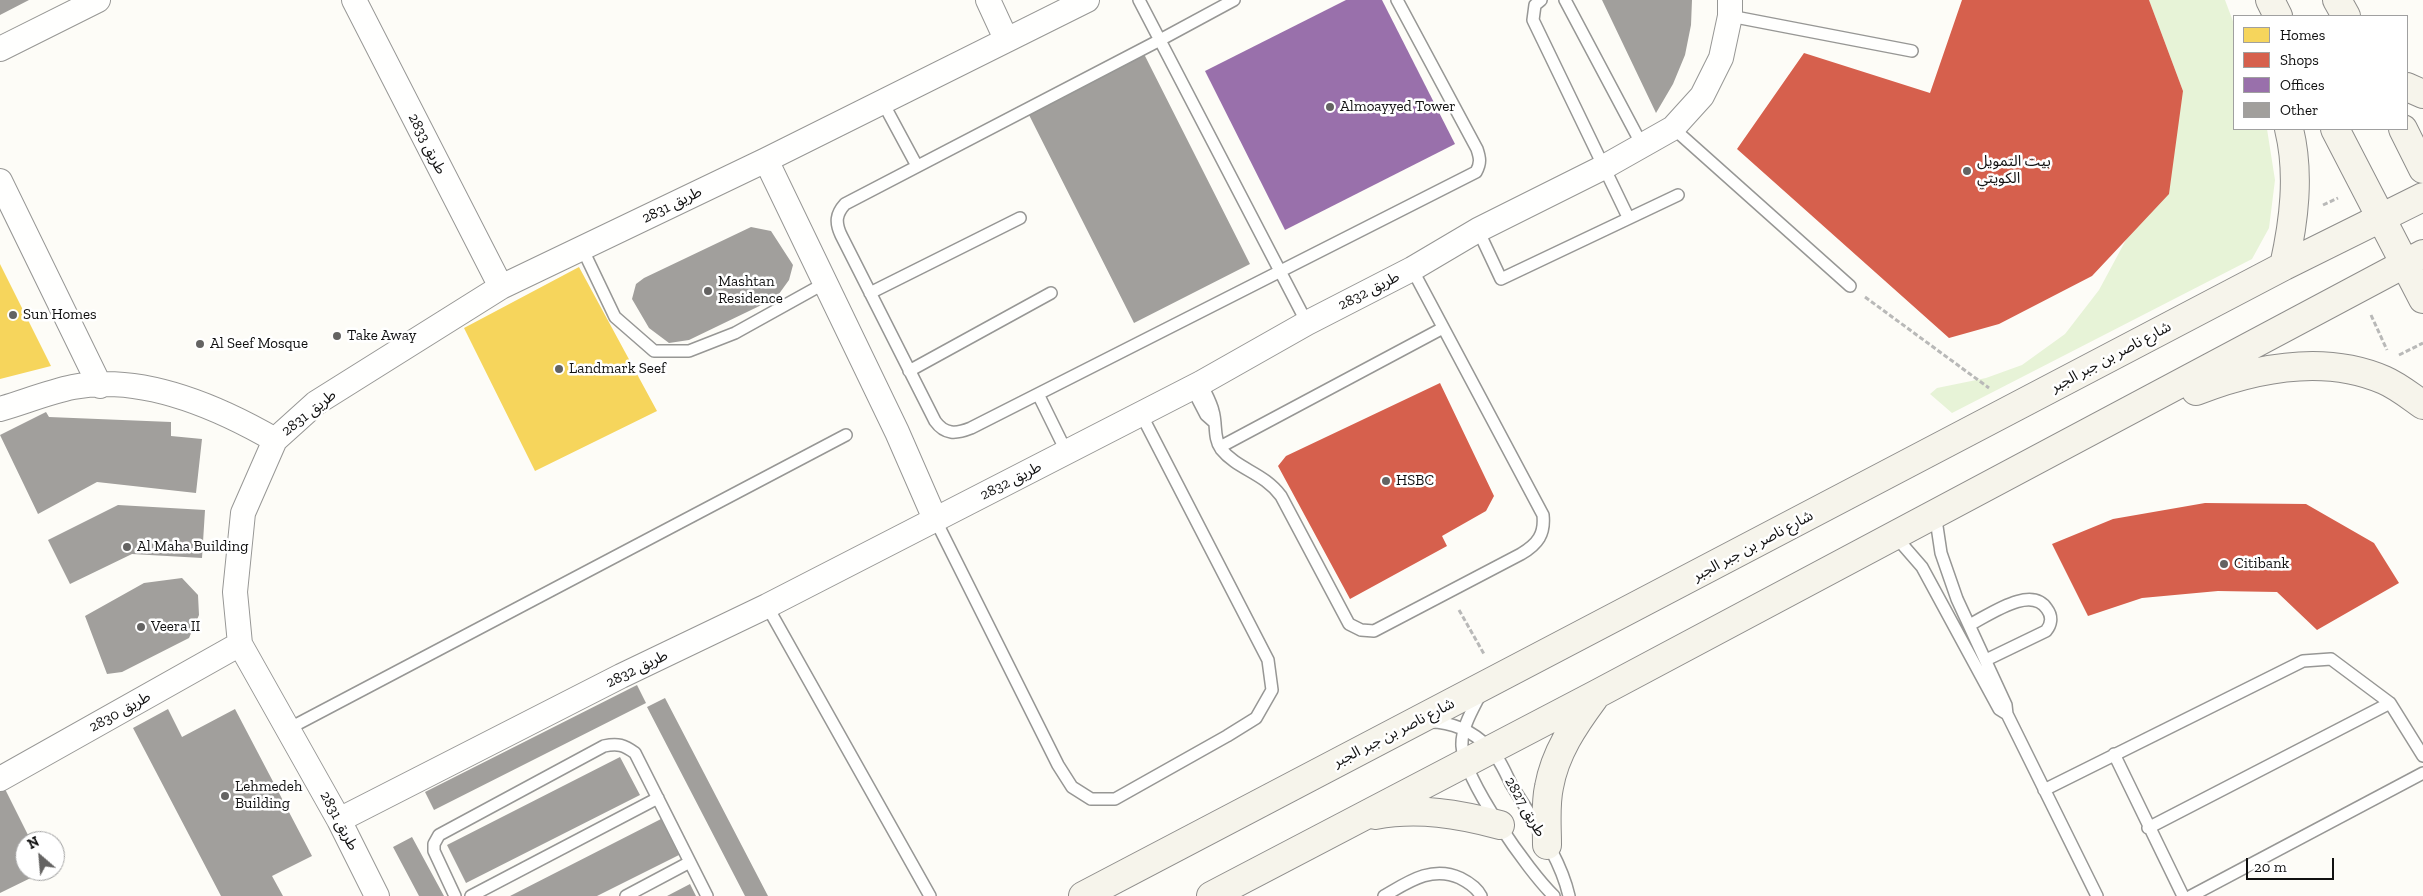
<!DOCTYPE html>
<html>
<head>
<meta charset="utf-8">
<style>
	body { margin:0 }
	#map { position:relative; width:2423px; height:896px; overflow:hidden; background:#fdfcf7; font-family:"Zilla Slab",serif }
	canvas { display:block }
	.legend { position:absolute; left:2233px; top:15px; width:175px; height:115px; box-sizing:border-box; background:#fff; border:1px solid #a0a0a0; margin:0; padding:6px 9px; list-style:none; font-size:15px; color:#111 }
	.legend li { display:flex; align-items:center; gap:10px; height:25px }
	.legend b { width:25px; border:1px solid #a0a0a0 }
	.north { position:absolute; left:15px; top:831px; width:50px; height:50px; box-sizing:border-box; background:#fff; border:1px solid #a0a0a0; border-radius:50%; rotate:333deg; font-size:14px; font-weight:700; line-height:20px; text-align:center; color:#111 }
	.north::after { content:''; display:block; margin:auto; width:18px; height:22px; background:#646362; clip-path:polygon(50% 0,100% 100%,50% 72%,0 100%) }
	.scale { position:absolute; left:2246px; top:858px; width:88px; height:22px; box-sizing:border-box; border:2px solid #111; border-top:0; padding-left:6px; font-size:15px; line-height:18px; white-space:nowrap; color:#111; -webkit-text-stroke:4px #fff; paint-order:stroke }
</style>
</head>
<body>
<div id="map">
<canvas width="2423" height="896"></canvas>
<ul class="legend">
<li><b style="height:14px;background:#f6d55c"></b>Homes</li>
<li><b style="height:14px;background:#d6604d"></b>Shops</li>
<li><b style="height:14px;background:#9970ab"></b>Offices</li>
<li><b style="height:14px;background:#a19f9c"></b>Other</li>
</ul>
<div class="north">N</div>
<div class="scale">20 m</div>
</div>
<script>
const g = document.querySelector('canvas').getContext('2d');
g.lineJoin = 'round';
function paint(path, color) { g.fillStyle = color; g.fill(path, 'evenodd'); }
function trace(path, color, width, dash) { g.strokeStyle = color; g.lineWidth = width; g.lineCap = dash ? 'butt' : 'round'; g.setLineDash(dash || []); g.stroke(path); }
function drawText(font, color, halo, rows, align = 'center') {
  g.font = font + ' "Zilla Slab","Noto Sans Arabic",serif'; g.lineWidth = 5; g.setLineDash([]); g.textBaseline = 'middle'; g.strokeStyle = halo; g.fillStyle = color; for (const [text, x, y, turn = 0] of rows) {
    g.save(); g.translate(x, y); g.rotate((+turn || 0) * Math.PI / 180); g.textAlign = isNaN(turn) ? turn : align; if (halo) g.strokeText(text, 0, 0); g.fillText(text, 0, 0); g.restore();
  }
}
paint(new Path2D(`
	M2149,0h76l9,24v105h33l8,51 -6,48 -17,31 -300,154 -22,-19 7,-6 49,-10 36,-13 43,-31 34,-44 43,-80 41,-119z`), '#e7f3d7');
paint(new Path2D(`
	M0,264l51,102 -51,13z
	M579,267l78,144 -122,60 -71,-143z`), '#f6d55c');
paint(new Path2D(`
	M1962,0h187l34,91 -14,103 -77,82 -93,48 -50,14 -212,-189 67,-96 126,40z
	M1440,383l54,113 -8,15 -44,25 5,10 -97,53 -72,-133 8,-10z
	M2205,503l101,1 68,39 25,40 -82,47 -40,-38 -59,-1 -76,7 -54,18 -36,-72 61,-25z`), '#d6604d');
paint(new Path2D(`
	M1346,0h36l73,144 -170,86 -80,-159z`), '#9970ab');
paint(new Path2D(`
	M0,0h29l-29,15z
	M1602,0h90l-1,25 -6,30 -12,29 -17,29z
	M1143,52l107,212 -116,59 -107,-212z
	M751,227l20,4 22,34 -4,15 -13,18 -87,42 -20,3 -20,-15 -17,-29 4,-15 8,-6z
	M46,412l3,5 122,5v14l31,3 -6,54 -99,-11 -59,32 -38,-79z
	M118,505l87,5 -3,48 -70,-4 -62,30 -22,-44z
	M182,578l16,17 1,20 -10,23 -67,34 -15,2 -22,-58 59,-33z
	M637,685l9,18 -212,107 -9,-18z
	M665,698l103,198h-23l-98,-189z
	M168,709l14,28 53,-28 77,147 -40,20 11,20h-62l-88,-168z
	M620,757l20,38 -174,88 -19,-38z
	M5,789l26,52h-6v30h20l-45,22v-101z
	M661,819l18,36 -82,41h-87z
	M412,837l32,59h-25l-26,-49z
	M690,884l6,12h-29z`), '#a19f9c');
const service = new Path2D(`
	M1139,0l168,323
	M1234,0l-74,40 -315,164c-9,10 -10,18 -4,31l94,186c10,14 21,13 36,7l505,-256c5,-9 4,-14 1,-23l-80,-149
	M1541,0l-6,5 -2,15 95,197
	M1565,0l77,145
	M1730,16l182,35
	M882,101l35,65
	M1673,128l177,158
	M1478,230l23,49 177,-84
	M582,248l33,69 39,34h35l46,-18 90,-50
	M870,293l150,-75
	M909,371l142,-78
	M1201,383c4,9 10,19 12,28 4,13 0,27 8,38 17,21 42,23 60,47l68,128 12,6 13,1 147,-77c17,-10 24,-20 22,-39l-131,-246
	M1192,388l14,27 9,8
	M1038,394l29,59
	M1220,447l223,-119
	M1935,513l6,40 16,46 49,106 1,9 90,182
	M935,519l123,246 14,22 19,12h24l112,-63 29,-18 16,-28 -4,-30 -127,-246
	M1895,536l27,31 77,142 8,5
	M767,606l163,290
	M1969,625c19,-9 62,-41 78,-16 6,8 4,16 -1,22l-60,29
	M1481,693c-8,16 -20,35 -19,53 2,34 66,125 92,150
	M1427,722c24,-1 46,9 62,26 10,9 16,24 22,36 21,35 49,72 58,112
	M288,729l558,-294
	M2114,754l69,142
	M2044,790l259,-129 28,-2 59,44 33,53
	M2148,828l242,-125
	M455,896l-21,-45v-7l5,-9 165,-89c14,-3 20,-1 31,7l72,143
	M471,896l187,-98
	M626,896l64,-34
	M1384,896c24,-14 48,-31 76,-18 8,4 17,10 21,18
	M2191,896l232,-123`);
const minor = new Path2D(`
	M354,0l147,287
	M988,0l18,39
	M0,49l98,-49
	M766,160l131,272 38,87
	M0,181l100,205
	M0,409c24,-7 49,-17 73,-22 68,-13 145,20 202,53
	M0,779l240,-135
	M339,820l282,-144 146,-70 434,-223 106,-60 105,-54 66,-39 126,-63 69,-39 29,-32 19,-38 9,-42v-16
	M377,896l-38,-76 -99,-176 -5,-52 8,-79 32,-73 41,-37 185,-116 265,-127 321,-160`);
const secondary = new Path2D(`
	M2270,0l8,16
	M2337,0l9,16
	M2407,87l16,7
	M2335,129l88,170
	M2403,129l20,40
	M2284,266c10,-45 16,-92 5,-137
	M2196,391c59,-23 128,-37 188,-11 14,6 26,16 39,25
	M1375,815c43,-8 84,-1 125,10
	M1547,845c0,-19 -2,-40 2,-58 6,-34 25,-62 45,-89
	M1083,896l1201,-630 139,-69
	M1211,896l386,-202 826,-440`);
trace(service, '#979795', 14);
trace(minor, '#979795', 26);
trace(secondary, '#8e8d8b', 30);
trace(new Path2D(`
	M2323,205l15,-7
	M1865,297l124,91
	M2371,315l16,35
	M2399,355l24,-12
	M1459,610l25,44`), '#b9b9b8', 3, [5, 2.5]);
trace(service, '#fffffe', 11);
trace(minor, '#fffffe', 24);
trace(secondary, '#f6f4eb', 28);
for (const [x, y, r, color] of [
	[1330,107,5,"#646362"],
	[1967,171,5,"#646362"],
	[708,291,5,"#646362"],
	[13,315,5,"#646362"],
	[337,336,5,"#646362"],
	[200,344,5,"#646362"],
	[559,369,5,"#646362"],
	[1386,481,5,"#646362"],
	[127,547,5,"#646362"],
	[2224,564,5,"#646362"],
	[141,627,5,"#646362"],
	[225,796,5,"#646362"]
]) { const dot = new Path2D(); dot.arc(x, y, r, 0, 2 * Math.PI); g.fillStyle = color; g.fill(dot); trace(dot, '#fff', 2); }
drawText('15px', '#111', '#fff', [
	["Almoayyed Tower",1340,107],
	["بيت التمويل",1977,162],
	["الكويتي",1977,179],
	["Mashtan",718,282],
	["Residence",718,299],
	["Sun Homes",23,315],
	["Take Away",347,336],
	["Al Seef Mosque",210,344],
	["Landmark Seef",569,369],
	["HSBC",1396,481],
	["Al Maha Building",137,547],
	["Citibank",2234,564],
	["Veera II",151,627],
	["Lehmedeh",235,787],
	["Building",235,804]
], 'left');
drawText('15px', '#111', '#fff', [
	["طريق 2833",427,144,63],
	["طريق 2831",672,205,-26],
	["طريق 2832",1369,291,-27],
	["شارع ناصر بن جبر الجبر",2111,357,-28],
	["طريق 2831",309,413,-38],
	["طريق 2832",1011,481,-27],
	["شارع ناصر بن جبر الجبر",1753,546,-28],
	["طريق 2832",637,669,-26],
	["طريق 2830",120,712,-29],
	["شارع ناصر بن جبر الجبر",1394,733,-27],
	["طريق 2827",1525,807,60],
	["طريق 2831",339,821,62]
]);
</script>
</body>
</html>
